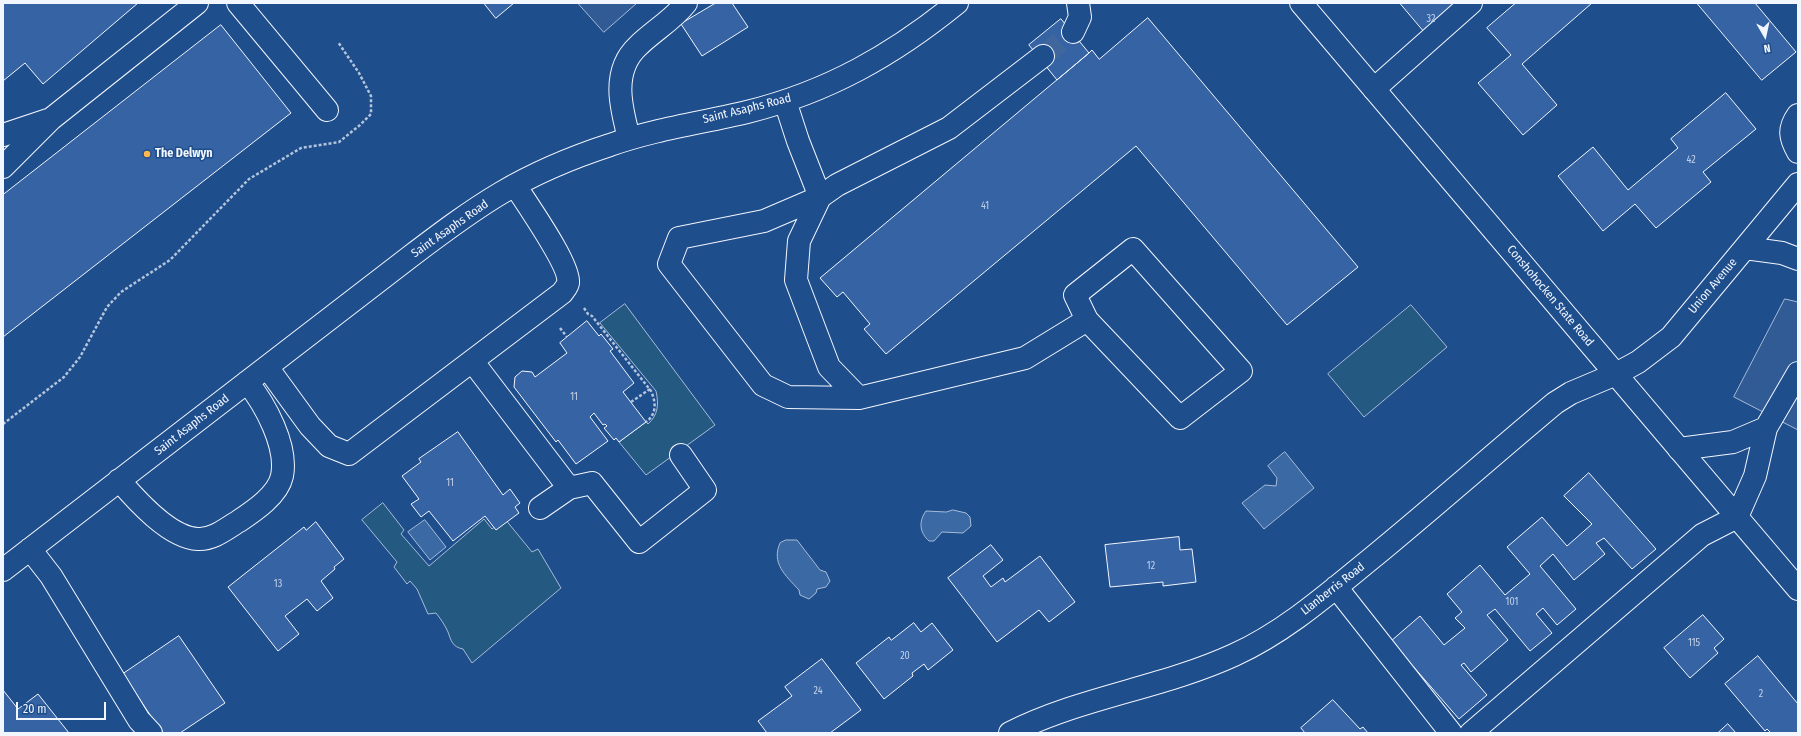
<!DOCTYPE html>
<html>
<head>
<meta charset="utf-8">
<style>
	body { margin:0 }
	#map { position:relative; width:1801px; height:736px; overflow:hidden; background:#1f4e8c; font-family:"Fira Sans Condensed",sans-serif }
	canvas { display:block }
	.frame { position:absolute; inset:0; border:4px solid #f2f6ff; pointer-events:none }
	.north { position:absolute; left:1745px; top:16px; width:40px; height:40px; -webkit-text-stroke:3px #1f4e8c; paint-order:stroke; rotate:171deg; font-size:11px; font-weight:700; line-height:16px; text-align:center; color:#f2f6ff }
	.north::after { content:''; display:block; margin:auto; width:14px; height:18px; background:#f2f6ff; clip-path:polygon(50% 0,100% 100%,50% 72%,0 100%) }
	.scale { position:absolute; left:16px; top:702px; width:90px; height:18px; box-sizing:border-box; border:2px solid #f2f6ff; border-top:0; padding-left:5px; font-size:12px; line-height:14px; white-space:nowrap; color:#f2f6ff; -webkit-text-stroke:3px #1f4e8c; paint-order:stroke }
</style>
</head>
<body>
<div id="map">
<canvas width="1801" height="736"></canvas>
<div class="frame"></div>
<div class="north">N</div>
<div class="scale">20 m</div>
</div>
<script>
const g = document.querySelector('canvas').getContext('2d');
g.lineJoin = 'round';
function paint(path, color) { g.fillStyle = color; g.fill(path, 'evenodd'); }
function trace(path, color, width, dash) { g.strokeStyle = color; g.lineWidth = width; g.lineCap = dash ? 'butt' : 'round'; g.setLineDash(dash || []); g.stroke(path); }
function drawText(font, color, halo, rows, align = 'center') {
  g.font = font + ' "Fira Sans Condensed",sans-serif'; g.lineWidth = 3; g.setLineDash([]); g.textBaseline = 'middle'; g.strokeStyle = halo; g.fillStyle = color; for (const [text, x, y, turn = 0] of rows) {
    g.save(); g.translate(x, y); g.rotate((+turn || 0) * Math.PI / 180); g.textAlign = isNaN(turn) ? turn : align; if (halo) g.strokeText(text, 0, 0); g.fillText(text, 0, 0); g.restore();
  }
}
const green = new Path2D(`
	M625,304l90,121 -69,50 -27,-33 27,-20 2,2c10,-9 11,-19 8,-33l-56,-68z
	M1411,305l36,42 -83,70 -36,-43z
	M383,503l21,27 -3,4 28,32 55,-47 8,10 13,-10 27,33 6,-3 23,39 -89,75 -9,-14c-11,-2 -12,-9 -15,-17 -3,-7 -8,-14 -12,-19l-8,1 -11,-25 -7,-8 -3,3 -13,-17 3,-5 -35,-42z`);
paint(green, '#245a82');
trace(green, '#a8bbd7', 1);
const parking = new Path2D(`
	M578,3h59l-33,29z
	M1785,299l13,3v128l-64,-33z`);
paint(parking, '#305b95');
trace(parking, '#a8bbd7', 1);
const water = new Path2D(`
	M1285,452l29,36 -50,41 -22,-26 23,-18 11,1 1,-8 -9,-12z
	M953,510l13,3 4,4 1,9 -8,7 -21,-1 -8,9h-5c-9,-8 -11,-19 -3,-30l20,1z
	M425,520l21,27 -16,13 -22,-28z
	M786,540h11l23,30 6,2 4,9 -4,6 -9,2 -1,4 -7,6 -9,-4 -1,-5c-14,-15 -28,-27 -19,-47z`);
paint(water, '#3b69a3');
trace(water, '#a8bbd7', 1);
const building = new Path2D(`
	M3,3h135l-95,81 -18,-21 -22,18z
	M484,3h30l-18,15z
	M716,3h16l16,24 -46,29 -21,-32z
	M1400,3h66l-38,33z
	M1516,3h76l-70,61 35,41 -34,30 -45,-52 33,-28 -24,-27z
	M1697,3h58l41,49 -34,28z
	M1148,18l210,249 -71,58 -151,-179 -250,208 -22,-25 6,-5 -27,-32 -6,5 -17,-19 269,-225 3,-3 7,9z
	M1061,19l28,34 -32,27 -28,-35z
	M221,25l70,88 -288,224v-142z
	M1726,93l30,36 -53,43 8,10 -55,46 -21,-24 -32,27 -45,-55 35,-29 35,43 50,-42 -7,-9z
	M587,321l12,15 2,-2 12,15 -3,2 24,32 -11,9 23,30 -27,20 -3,-4 -2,2 -10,-12 3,-2 -2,-2 -2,1 -9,-12 -4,4 18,24 -32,23 -18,-24 -2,2 -42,-55 1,-10 7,-6 10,1 3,5 32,-24 -7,-10z
	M458,432l45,63 7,-6 10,14 -5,4 4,6 -23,17 -11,-14 -32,25 -24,-30 -8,6 -10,-13 8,-5 -17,-23 19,-14 -2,-3z
	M1589,473l67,76 -24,20 -28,-31 -8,5 9,11 -31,26 -21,-26 -13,12 36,43 -19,16 -14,-17 -7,6 16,19 -22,18 -35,-42 -8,6 21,25 -37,32 -7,-9 -3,2 26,30 -28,24 -68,-78 29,-25 24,29 21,-17 -10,-10 7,-6 -15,-18 33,-29 25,30 25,-21 -23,-27 35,-30 25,29 25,-22 -28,-28z
	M316,522l28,37 -10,8 1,2 -14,12 12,17 -16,13 -10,-12 -22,17 14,18 -21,17 -50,-64 76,-60 2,3z
	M1179,537l1,13 12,-1 4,33 -33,4v-4l-53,5 -5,-42z
	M991,545l12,15 -20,16 8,11 12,-9 2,4 35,-26 35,46 -26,20 -10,-12 -42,32 -49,-64z
	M1703,615l21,24 -10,9 4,5 -28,25 -26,-30z
	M914,623l7,9 11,-9 21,27 -25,20 -4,-6 -12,9 1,3 -29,23 -28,-36 33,-26 2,3z
	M179,636l46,67 -45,30h-18l-39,-59z
	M1758,656l40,48v29h-27l-4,-4 -2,2 -40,-47z
	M822,659l39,51 -31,23h-63l-9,-12 34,-25 -7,-9z
	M3,690l15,19 20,-15 31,39h-66z
	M1333,700l27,29 3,-2 5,6h-63l-4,-5z
	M1728,724l8,9h-18z`);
paint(building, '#3563a3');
trace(building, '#f2f6ff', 1);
trace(new Path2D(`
	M1043,56l30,-24`), '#3f679d', 22, [22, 11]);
const minor = new Path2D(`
	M238,3l89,107
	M1073,32l7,-15 -2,-14
	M1043,56l-94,72 -112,57 -17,12 -56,24 -85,17 -10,26 94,121 25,12 71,1 166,-40 62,-38 93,98 61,-47 -108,-122 -58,46 12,25
	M1374,89l97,-86
	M785,101l13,40 22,56 -21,44 -3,39 33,87 30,31
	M1798,115c-10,14 -8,23 0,37
	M3,135l45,-15
	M629,138c-8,-30 -18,-67 9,-92 15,-15 35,-26 48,-43
	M3,167l48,-48 146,-116
	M1745,248l37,5 16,6
	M473,362l96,126 23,-5 47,59 66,-52 -24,-35
	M267,367l43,59 19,20 20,8 213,-161c2,-3 6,-7 6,-10 3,-17 -42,-80 -53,-98
	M1679,449l54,-7 33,-14
	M119,480c17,20 51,58 79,59 15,1 29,-11 41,-18 15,-10 39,-26 43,-45 6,-30 -17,-72 -35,-94
	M540,508l29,-20
	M30,549l21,27 88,144 12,13
	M3,570l408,-314c29,-22 58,-44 90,-63 34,-20 72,-36 109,-48 45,-16 91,-22 137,-33 81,-20 146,-57 210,-109
	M1336,587l115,146
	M1010,733c71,-36 152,-45 224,-78 51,-23 95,-62 138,-97 62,-51 122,-104 183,-155l16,-10 45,-19 22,-12 33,-25 127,-153
	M1471,733l231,-198 35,-18 18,-41 11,-48 32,-55`);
const major = new Path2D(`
	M1301,3l497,586`);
trace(minor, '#f2f6ff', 24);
trace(major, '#f2f6ff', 24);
trace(new Path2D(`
	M584,308l4,6 4,2 59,75c5,11 6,23 -5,31
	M560,328l7,9
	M631,402l19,-13
	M3,424l61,-47 16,-20 27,-50 14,-15 49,-32 79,-81 52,-31 38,-6 21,-17 11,-11v-18l-12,-23 -21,-31`), '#b3c4dc', 2.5, [3, 2]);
trace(minor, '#1f4e8c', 22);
trace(major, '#1f4e8c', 22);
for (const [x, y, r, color] of [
	[147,154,4,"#ffb74d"]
]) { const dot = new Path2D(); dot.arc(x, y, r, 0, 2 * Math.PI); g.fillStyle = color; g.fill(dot); trace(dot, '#1f4e8c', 1.5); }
drawText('10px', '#c3d1e8', null, [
	["32",1431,19],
	["42",1691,160],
	["41",985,206],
	["11",574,397],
	["11",450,483],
	["12",1151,566],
	["13",278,584],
	["101",1512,602],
	["115",1694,643],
	["20",905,656],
	["24",818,691],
	["2",1761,694]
]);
drawText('12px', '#f2f6ff', '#1f4e8c', [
	["Saint Asaphs Road",747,109,-14],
	["Saint Asaphs Road",450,229,-35],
	["Union Avenue",1713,286,-50],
	["Conshohocken State Road",1550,296,50],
	["Saint Asaphs Road",192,425,-38],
	["Llanberris Road",1333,589,-38]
]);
drawText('bold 12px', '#f2f6ff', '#1f4e8c', [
	["The Delwyn",155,154]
], 'left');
</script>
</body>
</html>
